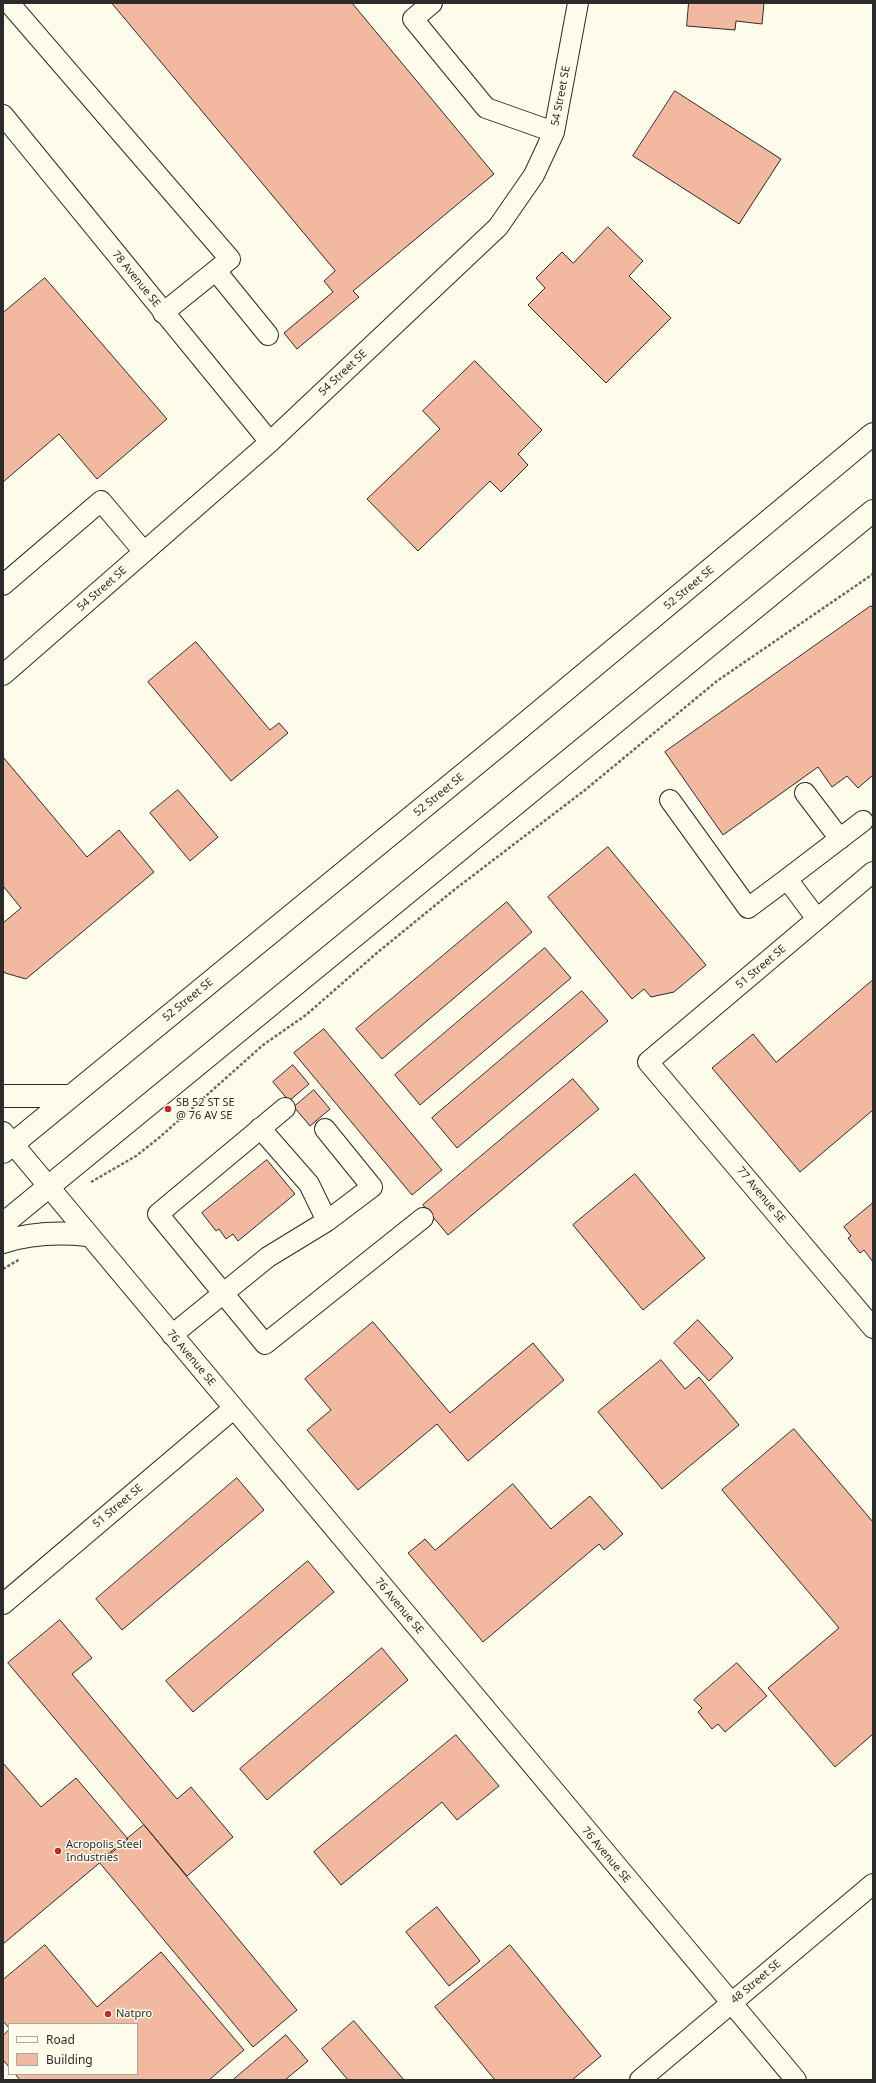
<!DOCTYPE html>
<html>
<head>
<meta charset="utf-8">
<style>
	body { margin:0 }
	#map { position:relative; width:876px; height:2083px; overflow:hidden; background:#fdfbea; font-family:"Noto Sans",sans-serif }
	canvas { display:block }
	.frame { position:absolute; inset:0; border:4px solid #2b2b2b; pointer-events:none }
	.legend { position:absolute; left:8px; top:2023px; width:130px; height:52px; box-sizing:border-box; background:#fdfbea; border:1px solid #a9a89e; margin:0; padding:5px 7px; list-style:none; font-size:12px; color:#2b2b2b }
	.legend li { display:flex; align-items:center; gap:8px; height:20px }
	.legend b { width:20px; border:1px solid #a9a89e }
</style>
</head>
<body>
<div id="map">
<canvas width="876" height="2083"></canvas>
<div class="frame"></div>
<ul class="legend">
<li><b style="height:5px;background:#fdfbea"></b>Road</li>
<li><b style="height:11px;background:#f2b8a0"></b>Building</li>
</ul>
</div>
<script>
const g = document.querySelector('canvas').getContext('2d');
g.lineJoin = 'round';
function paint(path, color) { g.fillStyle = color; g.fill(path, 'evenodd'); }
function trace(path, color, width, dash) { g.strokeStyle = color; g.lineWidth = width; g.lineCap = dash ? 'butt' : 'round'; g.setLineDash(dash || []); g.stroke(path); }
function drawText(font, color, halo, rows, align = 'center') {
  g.font = font + ' "Noto Sans",sans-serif'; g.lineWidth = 3; g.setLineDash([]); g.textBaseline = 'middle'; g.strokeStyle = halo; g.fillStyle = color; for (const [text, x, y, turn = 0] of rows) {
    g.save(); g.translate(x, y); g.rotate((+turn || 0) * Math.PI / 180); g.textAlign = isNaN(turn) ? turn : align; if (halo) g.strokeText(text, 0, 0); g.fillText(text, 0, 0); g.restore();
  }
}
const building = new Path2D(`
	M112,3h240l142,171 -141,117 6,6 -62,52 -13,-16 49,-41 -9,-11 11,-10z
	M689,3h75l-2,21 -26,-3 -1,9 -48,-4z
	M675,91l106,68 -42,65 -106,-68z
	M608,227l35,34 -14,15 42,42 -65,65 -78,-78 17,-17 -9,-10 26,-26 11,11z
	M45,278l122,141 -70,60 -38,-45 -56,48v-169z
	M475,361l67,69 -24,24 10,11 -27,27 -11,-11 -72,70 -51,-52 73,-70 -17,-18z
	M871,606l2,2v167l-15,13 -11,-12 -15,11 -14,-20 -95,68 -58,-83z
	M196,642l74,88 9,-7 9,10 -57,48 -83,-99z
	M3,757l84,100 32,-27 35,42 -128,107 -21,-6 -2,-3v-47l18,-15 -18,-22z
	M178,790l40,47 -28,24 -40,-48z
	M608,847l98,118 -32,27 -23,5 -7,-8 -12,10 -84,-102z
	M507,902l25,30 -150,127 -26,-30z
	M545,948l26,30 -151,127 -25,-30z
	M873,980v130l-73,62 -88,-104 41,-34 23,28z
	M582,991l26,30 -151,127 -25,-30z
	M324,1029l118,141 -30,25 -118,-142z
	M293,1065l16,19 -20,17 -16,-19z
	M573,1079l26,30 -151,126 -25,-30z
	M314,1090l16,19 -20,17 -16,-19z
	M267,1160l28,34 -57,47 -5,-7 -7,5 -7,-10 -3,2 -14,-18z
	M635,1174l70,84 -62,52 -70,-85z
	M873,1203v59l-9,-12 -4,3 -12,-15 3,-2 -7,-9z
	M698,1320l35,38 -24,23 -35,-38z
	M373,1322l77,91 83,-70 31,37 -96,81 -31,-37 -79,66 -51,-60 24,-20 -26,-31z
	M661,1360l24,29 14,-12 40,48 -77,64 -64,-77z
	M794,1429l79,93v212l-38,33 -67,-79 71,-60 -117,-138z
	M237,1478l27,32 -142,120 -26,-31z
	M513,1484l38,45 39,-33 33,38 -19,16 -5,-6 -116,98 -75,-89 17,-14 10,11z
	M308,1561l26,31 -141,120 -27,-31z
	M60,1620l32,38 -20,16 105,125 14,-12 42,50 -46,39 -179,-213z
	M382,1648l26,32 -141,120 -27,-31z
	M737,1663l30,33 -42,36 -7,-8 -6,5 -14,-17 4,-4 -8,-8z
	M456,1735l43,51 -42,34 -15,-18 -101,83 -27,-33z
	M3,1763l38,44 35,-29 52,61 -125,105z
	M144,1825l153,185 -44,37 -154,-185z
	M437,1907l43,54 -31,25 -43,-54z
	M45,1945l52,62 64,-55 83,98 -35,30h-189l-5,-6h122v-50h-128v4l-6,-7v-41z
	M510,1945l91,111 -29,24h-77l-60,-73z
	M354,2021l50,59h-56l-26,-31z
	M9,2030v37l-6,-7v-24z
	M286,2035l22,26 -23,19h-52z`);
paint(building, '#f2b8a0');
trace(building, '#2b2b2b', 1);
const minor = new Path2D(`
	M9,3l221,256 -67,54
	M432,3l-19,16 73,89 68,24
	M3,115l267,327
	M216,271l52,64
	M3,585l98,-84 43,51
	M3,675l267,-233 228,-215 36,-52 20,-43 24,-129
	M805,793l35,46
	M670,800l78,108 39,-29
	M873,872l-225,190 225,266
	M817,919l-30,-40 76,-58
	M285,1108l-127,106 107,130 158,-126
	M260,1128l49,56 18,37
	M3,1132l793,948
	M172,1335l96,-78 59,-36 45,-34 -47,-58
	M3,1604l230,-195
	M640,2080l233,-196`);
const major = new Path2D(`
	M3,1096h67
	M3,1152l500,-410 370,-308
	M3,1224l870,-713
	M3,1242c28,-9 55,-10 84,-7`);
trace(minor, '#2b2b2b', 22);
trace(major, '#2b2b2b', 24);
trace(new Path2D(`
	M91,1182l45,-26 24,-19 103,-92 43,-30 72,-63 76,-62 131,-100 132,-109 156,-107
	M3,1269l17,-10`), '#6a6964', 2.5, [3, 2]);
trace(minor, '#fdfbea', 20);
trace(major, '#fdfbea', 22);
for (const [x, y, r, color] of [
	[168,1109,4,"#c62828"],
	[58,1851,4,"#c62828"],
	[108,2014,4,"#c62828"]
]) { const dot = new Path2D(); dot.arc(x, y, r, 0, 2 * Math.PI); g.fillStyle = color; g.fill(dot); trace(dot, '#fdfbea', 1.5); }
drawText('11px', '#2b2b2b', '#fdfbea', [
	["54 Street SE",561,96,-79],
	["78 Avenue SE",136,279,51],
	["54 Street SE",343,373,-43],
	["52 Street SE",689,588,-40],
	["54 Street SE",102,589,-41],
	["52 Street SE",439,795,-39],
	["51 Street SE",761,967,-40],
	["52 Street SE",188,1000,-39],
	["77 Avenue SE",761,1195,50],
	["76 Avenue SE",191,1358,50],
	["51 Street SE",118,1506,-40],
	["76 Avenue SE",399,1606,50],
	["76 Avenue SE",606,1855,50],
	["48 Street SE",756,1982,-40]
]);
drawText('11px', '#2b2b2b', '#fdfbea', [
	["SB 52 ST SE",176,1103],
	["@ 76 AV SE",176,1116],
	["Acropolis Steel",66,1845],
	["Industries",66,1858],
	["Natpro",116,2014]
], 'left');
</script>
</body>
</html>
